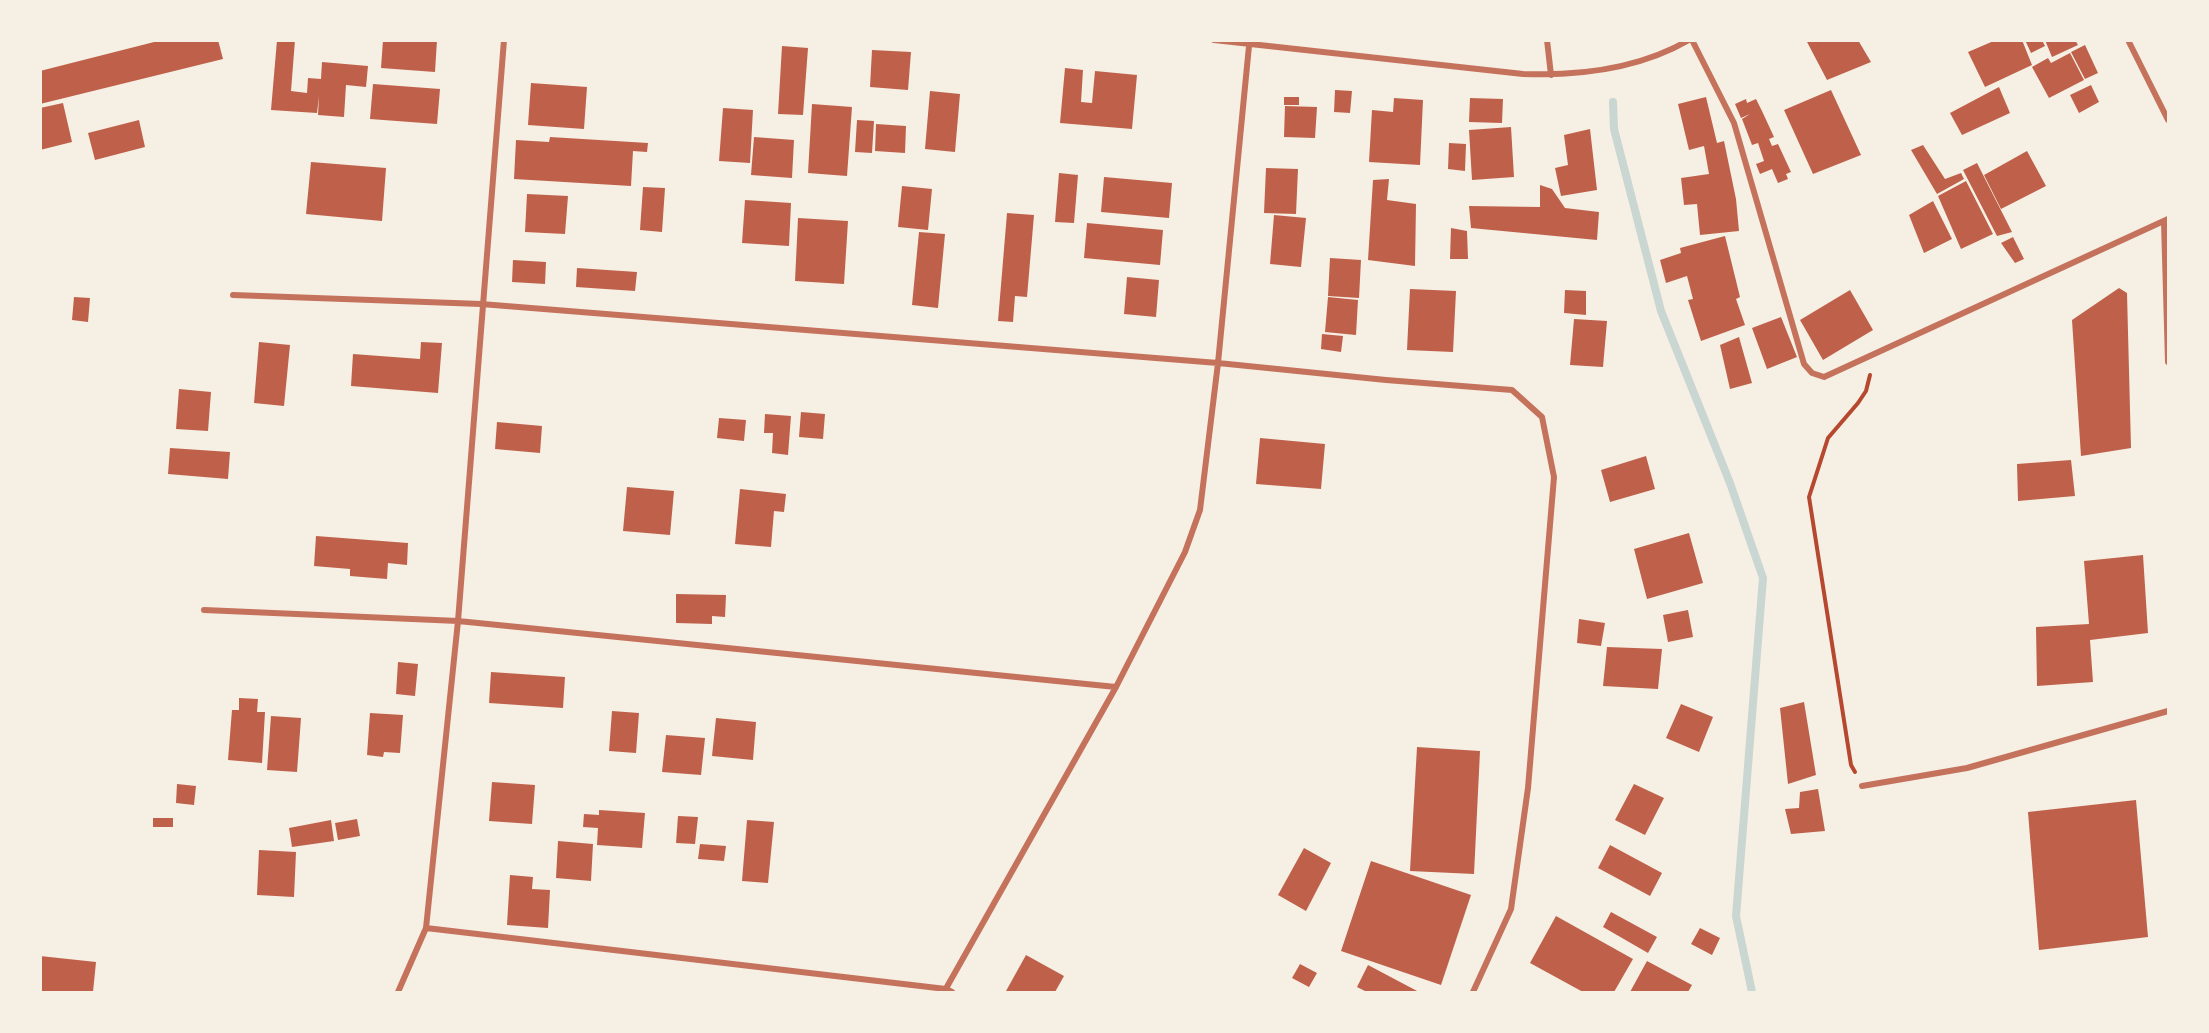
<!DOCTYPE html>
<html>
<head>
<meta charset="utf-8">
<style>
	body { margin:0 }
	#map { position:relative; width:2209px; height:1033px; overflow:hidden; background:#f6efe4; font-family:"Work Sans",sans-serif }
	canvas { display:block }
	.frame { position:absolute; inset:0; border:42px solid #f6efe4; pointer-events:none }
</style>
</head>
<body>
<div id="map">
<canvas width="2209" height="1033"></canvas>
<div class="frame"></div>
</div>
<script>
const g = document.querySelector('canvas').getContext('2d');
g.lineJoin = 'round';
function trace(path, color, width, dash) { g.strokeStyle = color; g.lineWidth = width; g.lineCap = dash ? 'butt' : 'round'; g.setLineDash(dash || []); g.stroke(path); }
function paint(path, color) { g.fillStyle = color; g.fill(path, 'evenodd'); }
trace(new Path2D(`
	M1613,102l1,27 47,182 69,172 33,95 -27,338 16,76`), '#c9d6d2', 8);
paint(new Path2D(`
	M162,40h56l5,19 -183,45v-33z
	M277,40h18l-4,51 16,2 1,-15 13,1 1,-17 46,4 -2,21 -20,-2 -2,32 -26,-2 1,-19 -2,17 -46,-3z
	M383,40h54l-2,32 -54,-4z
	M1806,40h52l13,22 -44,18z
	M1996,40h26l10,25 -47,22 -17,-35z
	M2025,40h17l3,6 -14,7z
	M2045,40h30l3,5 -26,12z
	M2085,45l13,28 -13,6 -14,-27z
	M782,46l26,2 -5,67 -25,-1z
	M872,50l39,2 -3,38 -38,-3z
	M2070,53l14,27 -35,18 -17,-31 16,-9 3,5z
	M1065,68l18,2 -2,32 11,1 3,-32 42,4 -5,54 -72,-6z
	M531,83l56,4 -3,42 -56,-4z
	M373,84l67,5 -3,35 -67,-5z
	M2091,85l8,17 -20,11 -9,-18z
	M1999,87l11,26 -48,22 -12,-22z
	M1335,90l17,1 -2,22 -16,-1z
	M1831,90l30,65 -48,19 -29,-64z
	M930,91l30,3 -5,58 -30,-3z
	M1284,97h15v8h-15z
	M1706,97l11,46 7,-2 12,58 3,32 -39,4 -3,-31 -13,1 -3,-27 28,-4 -5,-28 -15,4 -11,-46z
	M1394,98l29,2 -3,65 -51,-3 3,-52 21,2z
	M1470,98l33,1 -1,24 -33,-1z
	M1746,99l1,4 9,-4 6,12 12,26 -5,2 3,7 6,-2 13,28 -5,2 2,5 -10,4 -6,-14 -12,5 -4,-10 8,-3 -6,-18 -6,2 -10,-26 8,-5 -9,4 -6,-14z
	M63,103l9,39 -32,8v-42z
	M812,104l40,3 -5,69 -39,-3z
	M1285,106l32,1 -2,31 -31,-1z
	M723,108l30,2 -3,53 -31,-2z
	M139,120l6,27 -50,13 -7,-27z
	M857,120l17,1 -2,32 -17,-1z
	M876,124l30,2 -1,27 -30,-2z
	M1511,127l3,50 -42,3 -3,-50z
	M1590,129l7,61 -36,6 -6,-28 13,-3 -4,-30z
	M550,137l98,6 -1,9 -14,-1 -2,35 -117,-7 2,-39 33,2z
	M754,137l40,3 -2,38 -41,-3z
	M1449,143l17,1 -1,27 -17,-2z
	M1923,145l22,34 16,-6 3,6 -27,15 -26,-44z
	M2027,151l19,35 -45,23 -17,-34z
	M311,162l75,6 -4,53 -76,-7z
	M1977,163l35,69 -15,4 -34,-66z
	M1266,168l32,1 -2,45 -32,-1z
	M1059,173l19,2 -4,48 -19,-1z
	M1104,177l68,6 -3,35 -68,-6z
	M1389,179l-2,21 29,4 -1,62 -47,-6 5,-80z
	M1966,181l27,53 -32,15 -23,-53z
	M1540,185l12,4 13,19 34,4 -2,28 -126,-12 -2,-22 71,1z
	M902,186l30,3 -4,41 -30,-3z
	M643,187l22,1 -3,44 -22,-2z
	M527,194l41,2 -3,38 -40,-2z
	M745,200l46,3 -2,43 -47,-3z
	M1933,201l19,38 -28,14 -15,-38z
	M1007,213l27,2 -7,82 -12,-1 -2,26 -15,-1z
	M1274,215l32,3 -5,49 -31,-3z
	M798,218l50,3 -4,63 -49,-3z
	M1087,223l76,7 -3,35 -76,-7z
	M1451,228l16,3 1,28h-18z
	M919,232l26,2 -7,74 -26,-3z
	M1725,236l15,61 -4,2 9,26 -44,16 -13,-41 5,-1 -6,-23 -21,7 -6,-23 21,-7 -1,-5z
	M2013,237l11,22 -9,4 -14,-20z
	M1330,258l31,2 -2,38 -31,-2z
	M513,260l33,2 -1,22 -33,-2z
	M577,268l60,4 -2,19 -59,-4z
	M1127,277l32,3 -3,37 -32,-3z
	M2119,288l8,5 4,155 -50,8 -9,-136z
	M1410,289l46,2 -3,61 -46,-2z
	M1565,290l21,1v24l-22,-2z
	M1850,290l23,40 -50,30 -23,-40z
	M74,297l16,1 -2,24 -16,-2z
	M1328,297l30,3 -2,35 -31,-3z
	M1781,317l16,40 -30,12 -15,-41z
	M1574,319l33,2 -4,46 -33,-2z
	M1322,334l21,2 -2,16 -20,-3z
	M1739,337l13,46 -22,6 -10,-44z
	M259,342l31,3 -6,61 -30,-3z
	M421,342l21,1 -4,50 -87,-7 2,-32 67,5z
	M179,389l32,3 -3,39 -32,-2z
	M801,412l24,2 -2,25 -24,-2z
	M765,414l26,2 -3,39 -16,-2 1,-20h-9z
	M719,418l27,2 -2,21 -27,-3z
	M497,422l45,4 -2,27 -45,-4z
	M1260,438l65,6 -4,45 -65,-5z
	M170,448l60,4 -2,27 -60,-5z
	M1646,456l9,33 -45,13 -9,-32z
	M2071,460l4,36 -57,5 -1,-37z
	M627,487l47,4 -4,44 -47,-4z
	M740,489l46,5 -2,18 -10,-1 -3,36 -36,-3z
	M1689,533l14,50 -56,16 -13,-50z
	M316,536l92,7 -1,22 -19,-2 -1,16 -37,-3v-7l-36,-3z
	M2143,555l5,78 -58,7 3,42 -56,4 -1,-59 53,-3 -5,-63z
	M676,594l50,1 -1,22 -13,-1v8l-36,-1z
	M1688,610l5,27 -25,5 -5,-27z
	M1579,619l26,4 -4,23 -24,-3z
	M1607,647l55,2 -4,40 -55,-3z
	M398,662l20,2 -3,32 -19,-2z
	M491,672l74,5 -2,31 -74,-5z
	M239,698l19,1 -1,13h8l-3,51 -34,-3 4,-50h7z
	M1804,702l12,73 -28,9 -8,-76z
	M1681,704l32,13 -14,35 -33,-14z
	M612,711l27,2 -3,40 -27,-2z
	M370,713l33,2 -3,38 -16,-1 -1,5 -16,-2z
	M271,716l30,2 -4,54 -30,-2z
	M716,718l40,4 -3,38 -41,-4z
	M666,735l39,3 -4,37 -39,-3z
	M1417,747l63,4 -6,123 -64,-3z
	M492,782l43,3 -3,39 -43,-3z
	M177,784l19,2 -2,19 -18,-2z
	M1634,784l30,14 -19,37 -30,-15z
	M1818,789l7,42 -34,3 -6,-25 14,-1 1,-16z
	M2136,800l12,137 -109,13 -11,-138z
	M599,810l46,3 -3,35 -45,-3 1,-17 -15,-1 1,-13 15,1z
	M678,816l20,1 -3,27 -19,-1z
	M153,818h20v9h-20z
	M357,819l3,17 -22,4 -3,-17z
	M331,820l3,21 -42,6 -3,-19z
	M747,820l27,2 -6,61 -26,-2z
	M558,841l35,3 -2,37 -35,-3z
	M700,844l26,2 -2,15 -26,-2z
	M1610,845l52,28 -12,23 -52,-28z
	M1304,848l27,15 -25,48 -28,-16z
	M259,850l37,2 -2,45 -37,-2z
	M1371,861l100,34 -30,90 -100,-34z
	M510,875l23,2 -1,12 18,1 -2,38 -41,-3z
	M1611,912l46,25 -9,16 -45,-26z
	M1556,916l77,43 -19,33h-31l-53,-29z
	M1700,928l20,10 -8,17 -21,-11z
	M1026,955l38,21 -9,16 -49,-1z
	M40,956l56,6 -3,30h-53z
	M1647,961l45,24 -4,7h-58z
	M1300,964l17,9 -8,14 -17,-9z
	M1368,965l51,27h-52l-10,-5z`), '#bf614a');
trace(new Path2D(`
	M1855,772l-4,-7 -42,-268 19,-59 30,-35 8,-12 4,-16`), '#b5482f', 4);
trace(new Path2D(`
	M1214,40l309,34c57,2 116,-5 166,-34
	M1547,40l4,35
	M1692,40l42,83 70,241 8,9 12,4 344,-158
	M2128,40l40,80
	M2164,222l4,140
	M233,295l248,9 737,59 168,17 126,10 30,27 12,60 -26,311 -17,121 -38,83
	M204,610l254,11 658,66
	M1862,786l105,-18 201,-57
	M426,928l520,61 6,3
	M398,992l28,-64 32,-307 46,-581
	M944,992l172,-305 69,-135 15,-42 18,-147 31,-317`), '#c5725c', 6);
</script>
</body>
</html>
